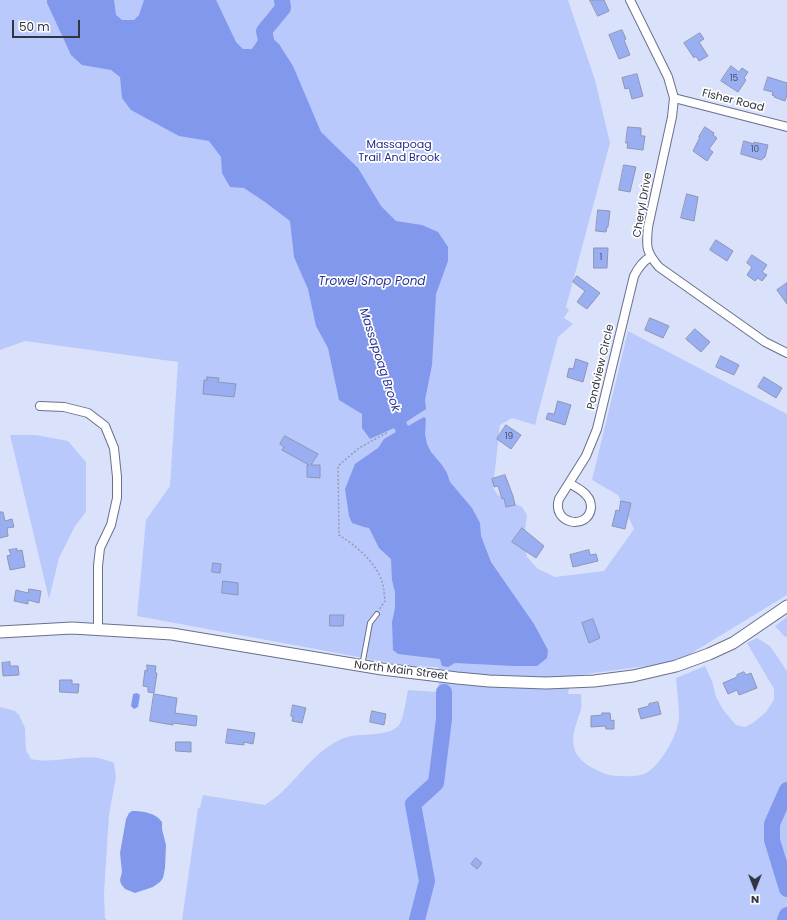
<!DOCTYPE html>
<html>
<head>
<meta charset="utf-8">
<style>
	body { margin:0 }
	#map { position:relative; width:787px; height:920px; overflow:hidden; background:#dae2fb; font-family:Poppins,sans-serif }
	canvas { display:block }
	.north { position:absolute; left:735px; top:868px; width:40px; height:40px; -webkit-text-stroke:3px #fff; paint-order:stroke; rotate:180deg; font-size:11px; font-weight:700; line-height:16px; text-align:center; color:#313541 }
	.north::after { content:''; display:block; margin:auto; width:14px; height:18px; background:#313541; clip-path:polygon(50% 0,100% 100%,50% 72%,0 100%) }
	.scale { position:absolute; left:12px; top:20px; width:68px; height:18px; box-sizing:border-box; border:2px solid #313541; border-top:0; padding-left:5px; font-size:12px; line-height:14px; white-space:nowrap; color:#313541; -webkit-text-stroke:3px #fff; paint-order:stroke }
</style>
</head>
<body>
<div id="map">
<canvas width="787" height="920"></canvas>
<div class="north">N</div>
<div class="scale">50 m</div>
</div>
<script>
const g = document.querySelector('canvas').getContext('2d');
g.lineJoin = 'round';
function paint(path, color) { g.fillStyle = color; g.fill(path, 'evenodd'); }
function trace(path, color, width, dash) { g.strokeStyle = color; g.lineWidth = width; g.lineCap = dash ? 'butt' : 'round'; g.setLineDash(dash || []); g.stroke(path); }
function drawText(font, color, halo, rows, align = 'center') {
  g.font = font + ' Poppins,sans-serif'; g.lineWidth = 3.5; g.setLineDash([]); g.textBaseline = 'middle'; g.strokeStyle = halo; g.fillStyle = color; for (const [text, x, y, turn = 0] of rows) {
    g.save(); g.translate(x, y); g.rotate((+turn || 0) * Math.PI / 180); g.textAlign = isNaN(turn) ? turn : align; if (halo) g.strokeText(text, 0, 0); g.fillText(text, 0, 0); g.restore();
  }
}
paint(new Path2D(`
	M0,0h568l27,80 15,63 -44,164 3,3 -5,8 9,6 -15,13 -23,88 -23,-7 -12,7 -7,63 5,7 24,12 5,8 -3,25 3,17 11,12 17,8 49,-6 30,-42 -16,-34 -26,-15 36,-149 159,83v181l-110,67 -106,14 -3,18h13c0,5 1,11 0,15 -4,15 -12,28 -5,44 6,11 17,15 27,20 9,4 37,5 45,-1 14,-10 30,-37 31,-55 0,-12 -2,-26 -3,-39l29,-12 7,15 4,16 8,14 12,14 9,2 8,-4 13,-11 8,-12v-11l-27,-46 10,-5 13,8 17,25v249h-605l16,-112h2l3,-13 62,10c5,-4 12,-8 17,-13 19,-18 36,-44 62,-54 15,-6 44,0 55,-13 5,-7 7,-27 9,-35l31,2 -1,-25 -31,-1 -270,-50 9,-96 24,-34 8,-124 -153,-21 -25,9z
	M10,435h26l32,6 18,21v50l-11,14 -16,32 -10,41z
	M787,617v20l-3,-1 -9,-10z
	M0,707l15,4 4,4 6,13 1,22 5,9c22,5 45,-4 68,-1 5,1 10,3 15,5l2,14 -7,38 -5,79 1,24 2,2h-107z`), '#b9c9fb');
paint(new Path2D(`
	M47,0h67l2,15 6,5h12l5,-5 5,-15h72l20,42 7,7h9l12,-18 15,13 14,22 28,66 37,36 23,38 15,15 26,4 16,7 10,15v14l-12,33 -4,71 -7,35 1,9 -20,13 2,4 16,-9 2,2 -1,15 2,10 4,8 11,13 5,8 3,9 22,26 8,15 1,13 10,26 43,62 14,26 -1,8 -10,8h-22l-60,-3 -7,4 -6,-1 -2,-7 -42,-5 -5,-4 -1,-28 3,-14v-16l-3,-12 -1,-21 -12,-11 -10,-20 -5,-1 -12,-4 -3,-7 -4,-27 10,-25 23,-16 6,-9 12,-7 -2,-4 -24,11 -8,-11v-14l-23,-14 -11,-52 -12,-22 -8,-37 -14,-32 -4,-36 -25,-19 -21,-14 -14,-1 -8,-14 -1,-16 -12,-16 -30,-5 -48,-26 -9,-12 -2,-21 -9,-7 -29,-5 -11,-10 -24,-52z
	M137,693l3,2 -2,12 -4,2 -3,-3 2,-12z
	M132,811c11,0 24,2 30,11v7l4,16 -1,23 -2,10 -3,4 -7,5 -18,6 -10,-4 -4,-5 -1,-4 2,-8 -2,-19 6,-34 3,-6z`), '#8298ed');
trace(new Path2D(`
	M269,53l-5,-22 19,-23 -1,-8
	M787,790l-15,34v16l15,49
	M417,920l10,-39 -14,-77 23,-21 8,-64v-27
	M785,920l2,-5`), '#8298ed', 16);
const building = new Path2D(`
	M590,0h14l5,11 -11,5z
	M622,30l4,9 -2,1 6,15 -11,4 -10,-24z
	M700,33l4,6 -5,3 9,14 -9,5 -3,-5 -2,2 -10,-15z
	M731,66l8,6 3,-4 6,4 -4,6 2,2 -8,12 -17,-11z
	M637,74l6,22 -11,3 -3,-11 -4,1 -3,-11z
	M768,77l19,6v12l-2,6 -11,-4 1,-1 -3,-1 1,-3 -9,-2z
	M628,127l13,1v8h4l-2,14 -16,-2 1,-5h-2z
	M705,127l9,6 -1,2 4,3 -8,11 4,3 -6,9 -14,-10 7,-14h-1z
	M744,141l10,3v-2l14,3 -3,12 -4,3 -20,-6z
	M624,165l12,2 -6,25 -11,-2z
	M687,194l11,3 -4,24 -13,-3z
	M598,210l12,1 -2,16h-1l-1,5 -10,-1z
	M716,240l17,11 -6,10 -17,-11z
	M594,248h14l-1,20h-13z
	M752,255l15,10 -5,7 5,3 -5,6 -4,-3 -3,3 -8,-6 5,-8 -5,-4z
	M577,276l23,17 -13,16 -10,-7 8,-11 -12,-9z
	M787,283v21l-10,-14z
	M650,318l19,8 -6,12 -18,-8z
	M695,329l15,13 -9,10 -15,-13z
	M721,356l18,9 -5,10 -18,-8z
	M576,359l12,4 -5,19 -16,-5 2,-9 4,1z
	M207,377l12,1 -1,4 18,2 -2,13 -31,-3 1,-14h3z
	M764,377l18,11 -6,10 -18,-11z
	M558,401l13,4 -6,20 -19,-6 2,-6 6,1z
	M506,425l15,10 -10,14 -14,-10z
	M285,436l33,18 -7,11h9v13l-13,-1v-12h2l-27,-15 2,-3 -4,-3z
	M505,475l8,21 2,9 -9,2 -2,-9 -2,1 -4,-13 -4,1 -2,-8z
	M621,501l10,2 -6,26 -13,-3 4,-16 3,1z
	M0,512h3l2,9 7,-2 2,8 -7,1 1,8 -8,2z
	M522,528l22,18 -8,12 -24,-16z
	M17,549v2l5,-1 3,17 -15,3 -3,-14 4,-1 -2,-5z
	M589,550l1,5 6,-1 2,7 -25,6 -3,-12z
	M213,563l8,1 -1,9 -8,-1z
	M223,581l15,2v12l-16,-2z
	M29,589l12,2 -2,12 -11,-3v4l-14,-3 2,-11 12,3z
	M330,615h14l-1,11h-13z
	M593,619l7,19 -11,5 -7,-20z
	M10,662v4h8l1,9 -16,1 -1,-13z
	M147,665l9,1 -1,7h2l-3,20 -6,-1v-5l-5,-1 2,-16 2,1z
	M744,672l2,3 5,-2 6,15 -18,7 -2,-5 -9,4 -5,-11 14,-6v-2z
	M60,680h12v4h7l-1,9 -18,-1z
	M154,694l23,4 -2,15 22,3 -1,10 -23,-3v2l-23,-4z
	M658,702l3,12 -20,5 -3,-10 11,-3v-2z
	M293,705l13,3 -4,15 -10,-2 1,-4 -2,-1z
	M372,711l14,3 -2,11 -14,-3z
	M602,713h8l1,8 3,-1v9h-8l-1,-3 -14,1v-11l11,-1z
	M228,729l27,4 -2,11 -9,-2v3l-18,-2z
	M176,742h15v10l-15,-1z
	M476,858l6,5 -5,6 -6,-5z`);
paint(building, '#9aaef2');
trace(building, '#8d96b3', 1);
const service = new Path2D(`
	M362,666l8,-43 7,-9`);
const minor = new Path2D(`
	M630,0l38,77 6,21 -2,19 -24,110c-2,20 -2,25 11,40l106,75 22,11
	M674,98l113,29
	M40,406l24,1 24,6 17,13 9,22 3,29v21l-6,27 -11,23 -2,18v63
	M569,483c6,4 14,7 18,13 3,3 4,7 4,12 -3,23 -40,16 -32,-9l27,-43 11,-27 37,-153c4,-8 8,-14 16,-19`);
const secondary = new Path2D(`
	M0,632l72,-4 100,6 210,35 75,9 32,3 57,2 48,-2 39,-5 43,-10 33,-12 24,-11 54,-37`);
trace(service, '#68708c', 6);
trace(minor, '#68708c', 10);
trace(secondary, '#68708c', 13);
trace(new Path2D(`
	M380,609c1,-3 4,-6 5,-8 0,-3 -1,-7 -1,-10 -2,-24 -26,-44 -45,-56l-1,-69 21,-18 29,-16`), '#959baf', 1.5, [2, 2]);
trace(service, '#fff', 4);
trace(minor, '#fff', 8);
trace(secondary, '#fff', 11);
drawText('9px', '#4b536d', null, [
	["15",734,79],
	["10",755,150],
	["1",601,258],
	["19",509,437]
]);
drawText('11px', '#313541', '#fff', [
	["Fisher Road",733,101,14],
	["Cheryl Drive",643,205,-80],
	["Pondview Circle",601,367,-77],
	["North Main Street",401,671,7]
]);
drawText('11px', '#212a8a', '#fff', [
	["Massapoag",399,145],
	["Trail And Brook",399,158]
]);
drawText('italic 12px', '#293495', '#fff', [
	["Trowel Shop Pond",372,282],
	["Massapoag Brook",379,360,72]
]);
</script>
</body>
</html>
